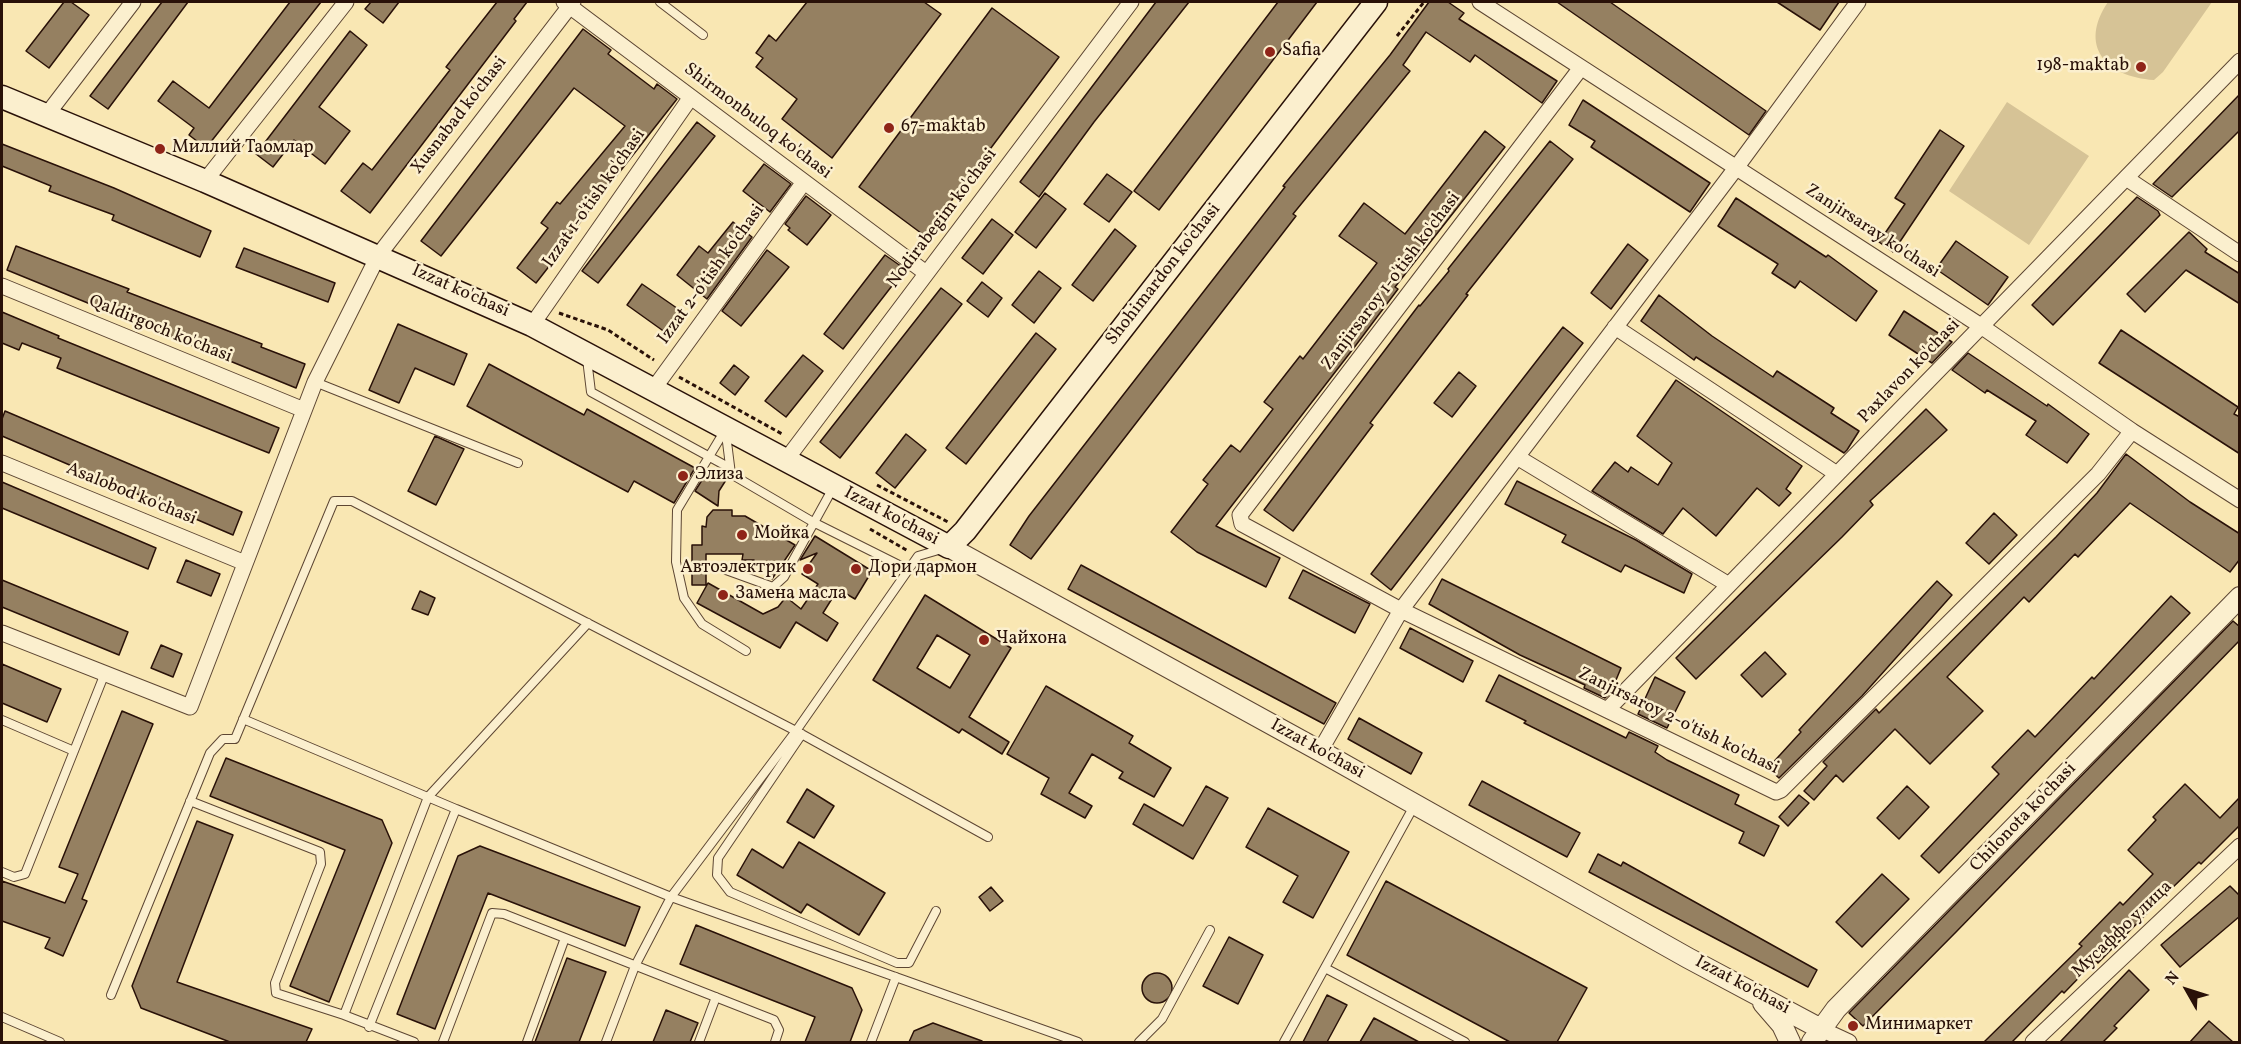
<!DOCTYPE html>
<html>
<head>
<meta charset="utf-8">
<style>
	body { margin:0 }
	#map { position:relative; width:2241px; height:1044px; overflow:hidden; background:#f9e7b3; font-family:Vollkorn,serif }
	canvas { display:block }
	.frame { position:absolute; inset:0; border:3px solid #291108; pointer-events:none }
	.north { position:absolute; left:2157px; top:960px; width:60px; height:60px; -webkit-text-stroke:4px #fbefce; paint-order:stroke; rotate:309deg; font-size:16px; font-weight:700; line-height:24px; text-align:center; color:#291108 }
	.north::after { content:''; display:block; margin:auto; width:21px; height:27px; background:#291108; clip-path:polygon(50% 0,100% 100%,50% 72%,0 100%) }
</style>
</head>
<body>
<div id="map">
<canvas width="2241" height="1044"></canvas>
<div class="frame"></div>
<div class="north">N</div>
</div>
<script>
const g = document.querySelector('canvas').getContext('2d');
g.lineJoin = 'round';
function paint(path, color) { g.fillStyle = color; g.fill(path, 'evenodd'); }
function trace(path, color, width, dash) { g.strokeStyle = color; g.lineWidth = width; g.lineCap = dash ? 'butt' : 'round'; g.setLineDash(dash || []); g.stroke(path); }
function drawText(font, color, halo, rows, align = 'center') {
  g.font = font + ' Vollkorn,serif'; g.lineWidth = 5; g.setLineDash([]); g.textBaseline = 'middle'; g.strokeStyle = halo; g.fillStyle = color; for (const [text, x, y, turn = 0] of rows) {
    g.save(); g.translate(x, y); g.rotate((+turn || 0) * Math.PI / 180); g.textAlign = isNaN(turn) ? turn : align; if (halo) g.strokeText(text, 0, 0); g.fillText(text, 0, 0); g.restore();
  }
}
paint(new Path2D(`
	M2108,2h104l-49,70 -9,8c-48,-3 -76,-34 -46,-78z
	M2007,102l82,54 -60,89 -80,-54z`), '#d6c396');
const building = new Path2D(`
	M64,2h7l18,13 -40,53 -23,-17z
	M162,2h26l-80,107 -18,-13z
	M290,2h31l-115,146 -17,-13 5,-7 -36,-27 15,-20 36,27z
	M371,2h28l-16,21 -18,-14z
	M497,2h30l-13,17 2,2 -146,192 -29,-22 22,-28 9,7 78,-100 -4,-3z
	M807,2h117l17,12 -109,144 -50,-39 15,-20 -41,-32 7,-9 -7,-5 13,-18 7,6z
	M1156,2h33l-95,120 -55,75 -19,-15z
	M1278,2h39l-158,208 -25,-19z
	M1429,2h19l16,11 -5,6 98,62 -15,22 -67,-48 -5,7 -44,-30 -23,33 7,6 -117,143 3,2 -265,343 -21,-14 19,-29 256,-329 -2,-1 107,-131z
	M1557,2h53l156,109 -17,24z
	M1777,2h62l-19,28z
	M992,8l67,49 -134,179 -66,-49z
	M583,29l28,21 -3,4 46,35 3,-5 20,15 -125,159 2,2 -18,23 -19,-15 31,-40 -7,-5 16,-21 3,2 65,-78 -51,-38 -133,168 -20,-15z
	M350,31l17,14 -48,62 31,24 -25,33 -31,-24 -21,27 -17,-13z
	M2240,94v36l-14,14 -54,53 -19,-13z
	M1583,100l127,83 -20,29 -99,-65 4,-6 -26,-16z
	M697,122l18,14 -117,147 -16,-12z
	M1940,130l24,16 -71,106 -14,-10 26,-38 -10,-6z
	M1485,131l20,16 -110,140 3,2 -45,60 -137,177 64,32 -14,29 -69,-35 -26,-20 37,-48 -5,-4 28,-35 9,7 33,-43 -9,-7 36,-46 3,3 74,-96 -38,-27 25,-33 41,31z
	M1550,141l23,18 -107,135 2,1 -98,128 3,2 -80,106 -29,-21 155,-205 1,1 29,-35 -1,-2z
	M2,144l112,44 97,43 -11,26 -88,-37 2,-5 -65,-24 2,-5 -49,-20z
	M764,164l27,20 -21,28 -27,-21z
	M1107,174l25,18 -23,30 -25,-18z
	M1045,193l21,16 -30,39 -21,-16z
	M806,196l25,19 -24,30 -19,-15 2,-2 -5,-4z
	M2137,197l21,14 2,4 -107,110 -21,-20z
	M1736,198l90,59 2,-2 49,36 -21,30 -56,-40 -5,7 -23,-15 6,-9 -60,-38z
	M992,219l21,16 -30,39 -21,-16z
	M733,222l19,15 -45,62 -30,-24 22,-29 9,7z
	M1115,229l21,17 -43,55 -21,-16z
	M2189,232l18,17 -2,3 35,22v30l-54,-34 -41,42 -18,-18z
	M1956,241l52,36 -20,28 -52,-36z
	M1628,244l20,16 -37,49 -20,-16z
	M16,246l113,43 -2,3 135,52 -1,3 44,17 -9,24 -289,-118z
	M244,248l91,35 -7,19 -92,-35z
	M767,250l22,17 -48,59 -19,-15z
	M885,255l20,14 -62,80 -19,-15z
	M1039,271l22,17 -27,35 -22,-18z
	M982,282l20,16 -14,19 -21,-16z
	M642,284l42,29 -15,22 -42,-30z
	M941,288l21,16 -122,154 -20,-16z
	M1659,295l53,41 61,41 4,-6 57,37 -3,5 28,18 -12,19 -3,3 -148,-96 -2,3 -53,-39z
	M1904,311l48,31 -20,21 -43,-28z
	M2,312l57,24 -1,2 221,90 -10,25 -212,-85 4,-10 -39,-15 -3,7 -17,-7z
	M398,324l69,30 -13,31 -39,-17 -16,35 -30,-13z
	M1563,327l20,16 -192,247 -20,-16z
	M2121,330l117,77 -4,7 6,3v37l-141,-91z
	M1036,333l20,16 -90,115 -20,-16z
	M1968,353l79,53 1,-2 41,30 -22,29 -41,-28 10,-14 -49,-31 -2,3 -33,-23z
	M803,355l20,16 -37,46 -21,-16z
	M489,364l95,51 3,-6 108,59 -21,35 -40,-22 -6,11 -161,-86z
	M734,365l15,12 -14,18 -15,-12z
	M1459,372l17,14 -24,31 -18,-14z
	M1676,380l126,86 -16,23 5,4 -12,13 -22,-18 -41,48 -33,-28 -20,26 -71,-43 23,-29 13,10 3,-5 27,18 14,-22 -35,-27z
	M1926,409l21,21 -77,71 3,4 -31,32 -146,142 -20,-21z
	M5,411l237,101 -9,23 -231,-99v-17z
	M906,434l20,16 -31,38 -19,-15z
	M435,436l29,13 -28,56 -28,-14z
	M2126,454l64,48 50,32v25l-10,13 -100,-69 -52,54 -3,-3 -46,48 -5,-5 -77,80 36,34 -53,53 -35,-35 -52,53 -7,-7 -22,25 -10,-9 23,-25 -4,-4 53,-53 3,4 177,-176 41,-44z
	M712,470l14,10 -7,11 -1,15 -23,-15 11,-17 3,1z
	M1517,481l119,59 56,34 -8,19 -59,-28 -4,7 -59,-30 4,-7 -61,-31z
	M2,482l154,66 -8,21 -146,-61z
	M713,510h19v6h13l50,29 -23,34 -4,-13h-14v-6h-12l1,-6h-37v31h-14v-40h10v-19l4,1 1,-10z
	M1994,513l23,22 -28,29 -23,-21z
	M815,536l57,35 -17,28 -17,-10 -15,24 15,10 -11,18 -31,-19 -16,26 -83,-45 11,-20 55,31 15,-7 8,-10 15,12 17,-25 -16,-10 15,-21 -17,7z
	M186,560l34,14 -9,22 -34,-14z
	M1081,565l255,138 -12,21 -256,-135z
	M1303,570l67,34 -15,29 -66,-35z
	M1442,579l179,89 -10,24 -6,6 -21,-10 1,-3 -65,-30 -91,-51z
	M2,580l126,52 -9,23 -117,-48z
	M1937,581l15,14 -90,101 -83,82 -11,-10 33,-36 -2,-2z
	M420,591l15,7 -7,17 -16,-6z
	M925,595l86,53 -42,69 40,25 -7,12 -40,-25 -3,4 -86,-53zM937,635l33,20 -20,33 -33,-20z
	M2171,596l19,17 -251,260 -18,-17 78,-82 -7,-7 36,-37 7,7 57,-60 2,2z
	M2233,621l7,6v13l-284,292 -93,94 -14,-13z
	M1410,628l63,33 -10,21 -63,-34z
	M161,645l21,9 -9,23 -22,-9z
	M1765,652l21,22 -24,23 -21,-22z
	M2,664l59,25 -14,33 -45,-19z
	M1499,675l127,63 3,-6 29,14 -3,6 12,8 72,35 -4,9 44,22 -15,30 -25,-13 5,-11 -220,-109 2,-2 -40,-20z
	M1655,677l30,15 -18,36 -29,-14z
	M1046,686l87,50 -4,7 42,25 -17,29 -35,-19 4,-6 -31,-18 -23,39 23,13 -7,12 -44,-24 8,-16 -42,-24z
	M122,711l31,13 -71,175 5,2 -24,55 -18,-8 5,-10 -48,-17v-40l63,22 13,-29 -19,-7z
	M1359,718l63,35 -11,21 -63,-35z
	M226,758l156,62 10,23 -63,159 -39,-16 55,-136 -135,-54z
	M1482,781l98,52 -13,24 -98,-52z
	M2185,784l35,34 20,-21v28l-39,39 -2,-2 -29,28 -72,73 -2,-3 -32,33 -2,-2 -50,51h-28l98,-96 -3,-2 41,-42 3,3 30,-31 -25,-24 28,-30 -3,-3z
	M1206,786l22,12 -35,61 -60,-35 11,-20 39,22z
	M1907,786l22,21 -30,32 -22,-21z
	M807,789l27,17 -20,32 -27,-16z
	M1799,795l10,8 -21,23 -9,-9z
	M1268,808l81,44 -36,66 -30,-16 15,-26 -52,-29z
	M197,821l36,14 -56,147 135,47 -6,13h-76l-89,-34 -9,-22z
	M799,842l86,51 -26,42 -52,-31 -6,9 -64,-38 15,-26 31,19z
	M480,846l160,61 -15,39 -137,-53 -53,136 -38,-15 61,-158z
	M1598,854l23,12 2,-4 194,108 -9,17 -219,-115z
	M1882,874l27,25 -47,48 -26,-25z
	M1386,881l201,107 -30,54h-47l-163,-87z
	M2230,886l10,10v20l-60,51 -19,-22z
	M991,887l12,14 -13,10 -11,-14z
	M696,925l156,63 10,22 -12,32h-45l10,-25 -135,-53z
	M1229,937l34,18 -25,49 -35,-18z
	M567,958l39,14 -27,70h-44z
	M2129,970l20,20 -35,36 3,2 -14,14h-43z
	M1142 988a15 15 0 1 1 30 0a15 15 0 1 1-30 0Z
	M1327,995l20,10 -20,37h-24z
	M666,1010l32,13 -8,19h-37z
	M1374,1018l45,24h-59z
	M2209,1021l24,21h-43z
	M933,1023l49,18 -1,1h-72l5,-11z`);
paint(building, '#958061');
trace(building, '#291108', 1.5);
const service = new Path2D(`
	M660,2l43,33
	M587,359l4,33 139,76
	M315,382l203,81
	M725,430l-48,80 -1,52 8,36 18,26 44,27
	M726,434l5,40 82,48 96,48
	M726,570l47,17 11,-10 49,-89
	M243,719l213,90
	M2,720l72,31
	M802,734l-84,124 -1,17 13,17 167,71h12l27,-52
	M190,801l130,51 1,12 -46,119 1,10 68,22
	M2,872l12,5 11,-3 80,-201
	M1325,968l140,74
	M111,995l99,-242 13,-14h12l99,-238h18l444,230 192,106
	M2,1017l58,25
	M369,1027l87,-218 215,88 407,145
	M414,1042l-70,-27 84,-218 160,-174
	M443,1042l49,-129 12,1 270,106 5,10 -4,12
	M527,1042l38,-104
	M606,1042l29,-76 36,-69 125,-166 122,-175 24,-7
	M699,1042l17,-45
	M871,1042l25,-65
	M1139,1042l23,-23 48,-89
	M1284,1042l130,-236`);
const minor = new Path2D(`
	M564,2l362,271
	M1480,2l501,324 151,105 108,69
	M1580,69l-340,446 2,9 159,86 375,182 5,-2 317,-316 34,-43
	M49,117l3,-9 81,-106
	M2126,178l114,76
	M205,181l141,-179
	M2,286l302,124
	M532,325l159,-228
	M1615,327l222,147
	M652,391l152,-209
	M1517,457l212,128
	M786,460l345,-458
	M2,463l243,100
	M2,633l188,74 125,-325 63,-126 195,-254
	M1607,710l633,-649
	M1320,751l81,-141 335,-442 122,-166
	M1821,1029l28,13
	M2033,1042l207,-196`);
const tertiary = new Path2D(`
	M949,547l371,204 368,207 133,71
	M1763,1003l19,22 8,17
	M1812,1042l24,-33 404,-412`);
const secondary = new Path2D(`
	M2,97l203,84 327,144 417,222 16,-16 411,-529`);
trace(service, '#5d4633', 10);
trace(minor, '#5d4633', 17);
trace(tertiary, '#5d4633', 22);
trace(secondary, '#291108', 25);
trace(new Path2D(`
	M1397,36l27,-34
	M559,313l49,17 46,30
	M679,377l105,58
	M877,485l71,37
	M870,529l38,22`), '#291108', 3, [4.5, 3]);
trace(service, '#fbefce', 8);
trace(minor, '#fbefce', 15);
trace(tertiary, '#fbefce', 20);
trace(secondary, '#fbefce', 22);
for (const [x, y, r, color] of [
	[1270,52,6,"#8f2418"],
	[2141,67,6,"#8f2418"],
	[889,128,6,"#8f2418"],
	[160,149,6,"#8f2418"],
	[683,476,6,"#8f2418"],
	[742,535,6,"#8f2418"],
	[808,569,6,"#8f2418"],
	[856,569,6,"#8f2418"],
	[723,595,6,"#8f2418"],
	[984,640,6,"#8f2418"],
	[1853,1026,6,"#8f2418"]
]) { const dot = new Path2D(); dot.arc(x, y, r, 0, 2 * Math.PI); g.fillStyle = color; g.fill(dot); trace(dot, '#fbefce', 2); }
drawText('18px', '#291108', '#fbefce', [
	["Safia",1282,52],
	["198-maktab",2129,67,"right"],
	["67-maktab",901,128],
	["Миллий Таомлар",172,149],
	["Элиза",695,476],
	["Мойка",754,535],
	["Автоэлектрик",796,569,"right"],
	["Дори дармон",868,569],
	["Замена масла",735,595],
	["Чайхона",996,640],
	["Минимаркет",1865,1026]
], 'left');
drawText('18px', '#291108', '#fbefce', [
	["Xusnabad ko'chasi",460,116,-52],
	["Shirmonbuloq ko'chasi",757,122,37],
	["Izzat 1-o'tish ko'chasi",595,199,-55],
	["Nodirabegim ko'chasi",943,219,-53],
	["Zanjirsaray ko'chasi",1872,232,33],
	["Izzat 2-o'tish ko'chasi",712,275,-54],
	["Shohimardon ko'chasi",1164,275,-52],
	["Zanjirsaroy 1-o'tish ko'chasi",1392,282,-53],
	["Izzat ko'chasi",460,292,24],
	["Qaldirgoch ko'chasi",160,330,22],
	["Paxlavon ko'chasi",1910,372,-46],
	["Asalobod ko'chasi",131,495,22],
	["Izzat ko'chasi",891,517,28],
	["Zanjirsaroy 2-o'tish ko'chasi",1678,722,26],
	["Izzat ko'chasi",1317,750,29],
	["Chilonota ko'chasi",2024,818,-46],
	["Мусаффо улица",2123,930,-44],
	["Izzat ko'chasi",1742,986,28]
]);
</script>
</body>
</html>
